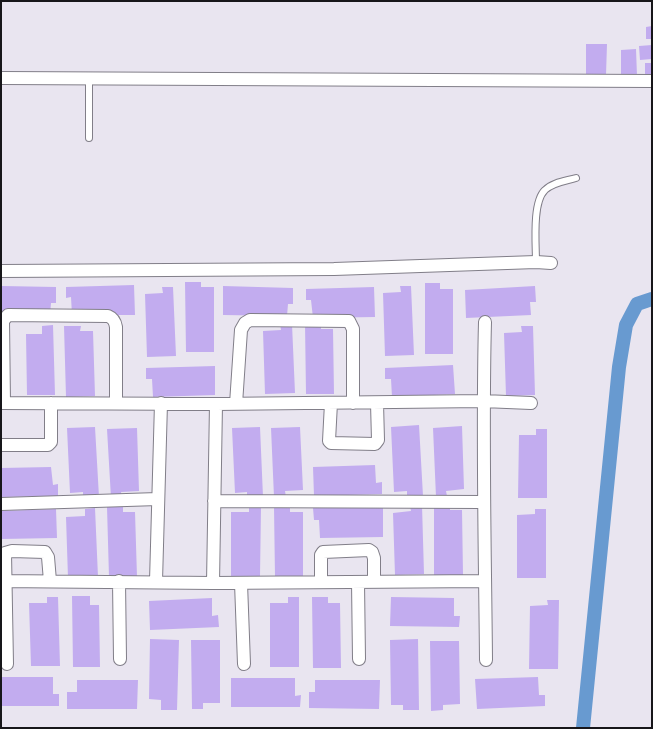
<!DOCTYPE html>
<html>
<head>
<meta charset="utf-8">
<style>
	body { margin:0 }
	#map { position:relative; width:653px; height:729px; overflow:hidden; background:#e9e5f0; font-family:Rubik,sans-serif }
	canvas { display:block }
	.frame { position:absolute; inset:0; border:2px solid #17161a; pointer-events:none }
</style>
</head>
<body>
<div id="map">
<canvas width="653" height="729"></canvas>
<div class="frame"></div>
</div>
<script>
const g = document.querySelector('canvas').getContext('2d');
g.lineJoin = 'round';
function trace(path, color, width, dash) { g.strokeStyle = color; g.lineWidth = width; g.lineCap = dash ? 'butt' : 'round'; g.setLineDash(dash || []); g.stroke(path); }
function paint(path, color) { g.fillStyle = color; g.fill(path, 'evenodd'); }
trace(new Path2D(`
	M583,728l36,-361 7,-42 11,-21 15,-5`), '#689ad0', 14);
paint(new Path2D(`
	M652,26v13h-6v-12z
	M586,44h21l-1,31 -20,-1z
	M652,45v14l-12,1 -1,-14z
	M636,49l1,27h-16v-26z
	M645,63h7v13h-7z
	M185,282h16v5h13v65h-28z
	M425,283h15v6h13v65h-28z
	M134,285l1,30h-63l-1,-18 -5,1v-11z
	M1,286l55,1v16h-5l-1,12 -49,-1z
	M223,286l70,2v16h-5l-1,12 -64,-1z
	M400,286h11l3,69 -29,1 -2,-63 18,-1z
	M535,286l1,16h-6l1,13 -65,3 -1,-28z
	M162,287h11l3,69 -29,1 -2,-63 18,-1z
	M374,287l1,30 -62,1 -2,-18h-5v-11z
	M305,323h16v6h12l1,65h-28z
	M280,324h12l3,69 -30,1 -2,-63 18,-1z
	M53,325l2,70h-28l-1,-61h16v-8z
	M64,326h17l-1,5h13l2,65 -29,1z
	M521,326h12l2,69 -29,1 -2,-63 18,-1z
	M453,365l2,29 -63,3 -1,-18h-6v-11z
	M215,366v29l-62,2 -1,-18h-6v-11z
	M419,425l4,71 -16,1v-6l-13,1 -3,-65z
	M462,426l2,63 -18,2 1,5 -11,1 -3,-69z
	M95,427l4,70 -16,1v-6l-13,1 -3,-65z
	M260,427l3,70 -16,1v-6l-12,1 -3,-65z
	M300,427l3,63 -18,1 1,6h-12l-3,-69z
	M137,428l2,63 -18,1 1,6h-11l-4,-69z
	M536,429h11v69h-29l1,-63h17z
	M375,465l1,18 6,-1v12l-68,2 -1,-29z
	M51,467l2,18 5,-1v12l-57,1v-29z
	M434,504h16v6h12l1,65h-29z
	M422,505l2,69 -29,1 -2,-62 18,-2 -1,-5z
	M123,506v6h12l2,65h-28l-2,-70z
	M249,506h12l-1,70h-29v-64h18z
	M274,507h16v5h13v65h-28z
	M95,508l3,69 -30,1 -2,-61 19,-1v-7z
	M313,508h70v29l-63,1 -1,-18h-5z
	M56,509l1,29 -56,1v-28z
	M535,509h11v69h-29v-63l18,-1z
	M72,596h18v9h9l1,62h-27z
	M47,597h11l2,69h-29l-2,-63h18z
	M288,597h11v70h-29v-64h18z
	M312,597h16v6h12l1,65h-28z
	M391,597l63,1v18h6l-1,11 -69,-1z
	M212,598v18l6,-1 1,12 -69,3 -1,-29z
	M547,600h12l-1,69h-29l1,-63 18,-1z
	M150,639l29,1 -2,70h-16v-10l-12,-1z
	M418,639l1,71h-16v-5h-12l-1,-65z
	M191,640h29v63h-17v6h-11z
	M430,641h29l1,63 -17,1v5l-12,1z
	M1,677h52v17h6v12h-58z
	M538,677l1,18h6v11l-68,3 -2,-30z
	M231,678h64v18l6,-1 -1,12h-69z
	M77,680h61l-1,29h-70v-17h10z
	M315,680h65l-1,29 -70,-1v-16h6z`), '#c2acef');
const lane = new Path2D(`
	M89,79v59
	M536,262c0,-17 -4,-60 9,-72 8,-8 21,-9 31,-12`);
const street = new Path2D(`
	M1,78l651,3
	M1,271l333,-2 202,-7 15,1
	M485,322c-3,112 0,225 1,338
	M1,403l215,1 267,-3 48,2
	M4,403l-1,-82 5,-6 100,1c5,2 7,5 8,11v76
	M331,403l-2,38 2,2 44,1 3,-4 -1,-37
	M236,404l5,-74 4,-7 5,-3 99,1 4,8v74
	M1,445h47l3,-3v-39
	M214,501l269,1
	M1,504l157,-5
	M1,581l212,2 272,-2
	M119,581l1,78
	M156,581l5,-178
	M321,582v-27l2,-3 46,-2 3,2 2,6v24
	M358,582l1,77
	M213,583l3,-179
	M241,583l3,81
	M7,664l-2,-111 7,-2 33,1 3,5 2,24`);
trace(lane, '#817e88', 8);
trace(street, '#817e88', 14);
trace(lane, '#fff', 6);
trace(street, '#fff', 12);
</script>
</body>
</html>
